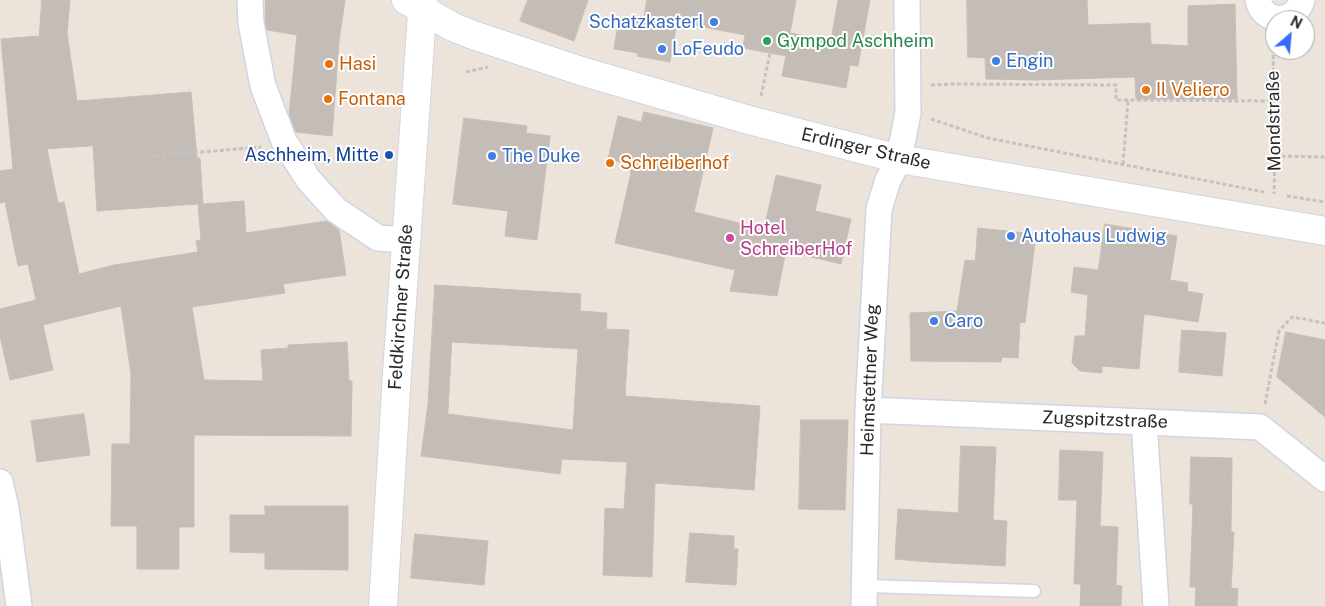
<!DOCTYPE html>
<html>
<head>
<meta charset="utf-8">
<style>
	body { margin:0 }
	#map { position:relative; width:1325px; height:606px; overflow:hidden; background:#ece3db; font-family:"Public Sans",sans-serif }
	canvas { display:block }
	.north { position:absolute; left:1265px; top:10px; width:50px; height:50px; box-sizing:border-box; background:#fff; border:1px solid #a9a9a9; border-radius:50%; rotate:27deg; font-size:14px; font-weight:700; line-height:20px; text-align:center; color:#292929 }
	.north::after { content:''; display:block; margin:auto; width:18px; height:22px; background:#366afd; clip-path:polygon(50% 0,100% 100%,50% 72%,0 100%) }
</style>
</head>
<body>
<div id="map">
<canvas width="1325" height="606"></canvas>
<div class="north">N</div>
</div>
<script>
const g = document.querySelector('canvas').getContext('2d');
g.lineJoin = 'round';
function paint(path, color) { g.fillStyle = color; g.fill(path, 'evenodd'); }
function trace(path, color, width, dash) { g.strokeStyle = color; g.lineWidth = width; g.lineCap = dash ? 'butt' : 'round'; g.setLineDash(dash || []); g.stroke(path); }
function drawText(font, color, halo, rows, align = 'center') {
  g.font = font + ' "Public Sans",sans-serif'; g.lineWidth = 4; g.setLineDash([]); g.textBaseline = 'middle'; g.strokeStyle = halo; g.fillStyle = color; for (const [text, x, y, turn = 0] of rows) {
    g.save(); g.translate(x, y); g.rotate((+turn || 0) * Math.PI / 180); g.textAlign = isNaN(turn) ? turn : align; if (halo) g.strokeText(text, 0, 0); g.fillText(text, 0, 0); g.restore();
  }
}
const building = new Path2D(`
	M42,0h28l-3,33 10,68 114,-9 6,66h3l3,46 41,-3 2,32 81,-12 12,9 7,45 -63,9 2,9 -93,14 12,73 59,1 -2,-31 27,-2v-3l59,-3 2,39h3l-1,55 -157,-1v92h-15v42h-42v-43h-26l1,-82h18l1,-70 -10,-68 -78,19 10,45 -43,10 -10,-44v-27l36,-9 -8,-36 -10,2 -13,-64 -5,1v-32l13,-2 -12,-130 38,-3zM93,146l4,65 101,-7 3,36 -5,1 2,11 -84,13 -35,9 -15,-72 -6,1 -11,-54z
	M266,0h79l-6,42 -7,94 -36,-4 -7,-17 8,-80 -30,-5 -2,-9z
	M528,0h60l-14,41 -54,-20z
	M647,0h149l-6,33 41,7 7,-40h32l-12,66 -8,-1 -4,23 -64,-12 4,-20 -43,-8 2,-13 -68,-13 -7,40 -33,-6 1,-3 -24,-4 5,-31 24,4z
	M967,0h120l1,25 62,-2 1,21 37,2v-40l47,-2 2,95h-101l-1,-22 -99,3 -50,-1 -1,-21 -17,-1z
	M644,112l69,16 -19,84 70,17 12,-54 45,10 -6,26 36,8 -10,45 -55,-13 -9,45 -47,-5 5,-21 -120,-27 16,-70h-1l2,-8 -24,-6 10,-43 23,6z
	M464,118l63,8 -1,7 24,3 -13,104 -32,-4 3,-25 -55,-7z
	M1105,224l72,12 -7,44 18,3 -1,8 16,3 -5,28 -54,-8 -5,55 -37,-3v7l-22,-2 -8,-8 3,-27h10l3,-41 -17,-3 3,-25 24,3z
	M978,228l58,6 -11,89 -5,-1 -2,36 -16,-1 -1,5 -90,-1 -1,-48 47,-2 8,-51 10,1z
	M435,285l146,9 -1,17 27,2 -1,16 23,1 -4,66 135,10 -6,84 -99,-7 -3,94 -49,-2 2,-67 19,1 3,-47 -65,-3 -2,15 -139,-18 7,-52zM452,342l126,7 -5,81 -125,-16z
	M1182,330l44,3 -4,43 -43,-4z
	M1286,332l39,8v77l-48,-40z
	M84,414l6,41 -53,7 -6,-41z
	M801,420h47l-3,90 -46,-1z
	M961,446l35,1 -3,73 14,1 -2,45 -75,-4 -35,-3 3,-50 60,4z
	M1060,450l43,2 -3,74 18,1 -2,58 6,1 -1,20h-41l1,-22h-7l3,-84h-18z
	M1191,457l41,1 -1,74h3l-3,56 7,1 -1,17h-42l1,-19h-6l3,-83h-3z
	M265,506h83v64l-83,-1v-16l-35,-1v-37h35z
	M690,533l44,3v13h4l-2,36 -50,-3z
	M415,534l73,7 -4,44 -73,-7z`);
paint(building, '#c4bdb7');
trace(building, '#c7bfb4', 1);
const service = new Path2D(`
	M864,586l170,5`);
const minor = new Path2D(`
	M250,0l1,23 12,63 21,55 24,38 28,31 42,28 28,2
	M1258,0c6,25 37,24 44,0
	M868,410l392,17 65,52
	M1144,422l12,184
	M0,482l6,26 13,98
	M864,606l4,-196 11,-201 9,-29 11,-21 9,-46 -1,-113`);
const tertiary = new Path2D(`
	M406,0l47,27 20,8 108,36 168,49 150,39 426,72`);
const secondary = new Path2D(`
	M383,606l14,-233 26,-373`);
trace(service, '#d0d5e3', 15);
trace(minor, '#d0d5e3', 28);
trace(tertiary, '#d0d5e3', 30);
trace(secondary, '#d0d5e3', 30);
trace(new Path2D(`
	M1273,42l2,114 -1,38
	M466,72l22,-5
	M931,85l22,-1 163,1v15l158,1
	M761,96l9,-43
	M931,119l57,19 276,54
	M155,156l106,-9
	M1275,156l50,1
	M1123,164l5,-63
	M1287,196l38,6
	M1265,404l14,-73 13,-14 33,6`), '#c3c3c3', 3, [4, 2.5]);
trace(service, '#fff', 12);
trace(minor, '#fff', 25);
trace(tertiary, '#fff', 28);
trace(secondary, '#fff', 28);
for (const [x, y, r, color] of [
	[714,22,5,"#3f7fe0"],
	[767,41,5,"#2e9e5b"],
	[662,49,5,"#3f7fe0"],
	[996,61,5,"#3f7fe0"],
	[329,64,5,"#e8710a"],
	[1146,90,5,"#e8710a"],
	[328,99,5,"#e8710a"],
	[389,155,5,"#1a4fb4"],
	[492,156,5,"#3f7fe0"],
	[610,163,5,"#e8710a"],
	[1011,236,5,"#3f7fe0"],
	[730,238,5,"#d1479c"],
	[934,321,5,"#3f7fe0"]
]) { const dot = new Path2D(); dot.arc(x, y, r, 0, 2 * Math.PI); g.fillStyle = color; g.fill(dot); trace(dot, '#fff', 2); }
drawText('18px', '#366cbe', '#fff', [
	["Schatzkasterl",704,22,"right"],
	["LoFeudo",672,49],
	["Engin",1006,61],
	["The Duke",502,156],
	["Autohaus Ludwig",1021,236],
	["Caro",944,321]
], 'left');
drawText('18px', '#27864d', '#fff', [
	["Gympod Aschheim",777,41]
], 'left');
drawText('18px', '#c56008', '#fff', [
	["Hasi",339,64],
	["Il Veliero",1156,90],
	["Fontana",338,99],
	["Schreiberhof",620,163]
], 'left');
drawText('18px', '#292929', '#fff', [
	["Mondstraße",1274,121,-91],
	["Erdinger Straße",866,149,13],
	["Feldkirchner Straße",401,307,-86],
	["Heimstettner Weg",870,380,-88],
	["Zugspitzstraße",1105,420,2]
]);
drawText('18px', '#164399', '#fff', [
	["Aschheim, Mitte",379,155]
], 'right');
drawText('18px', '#b23c85', '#fff', [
	["Hotel",740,228],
	["SchreiberHof",740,249]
], 'left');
</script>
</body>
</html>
